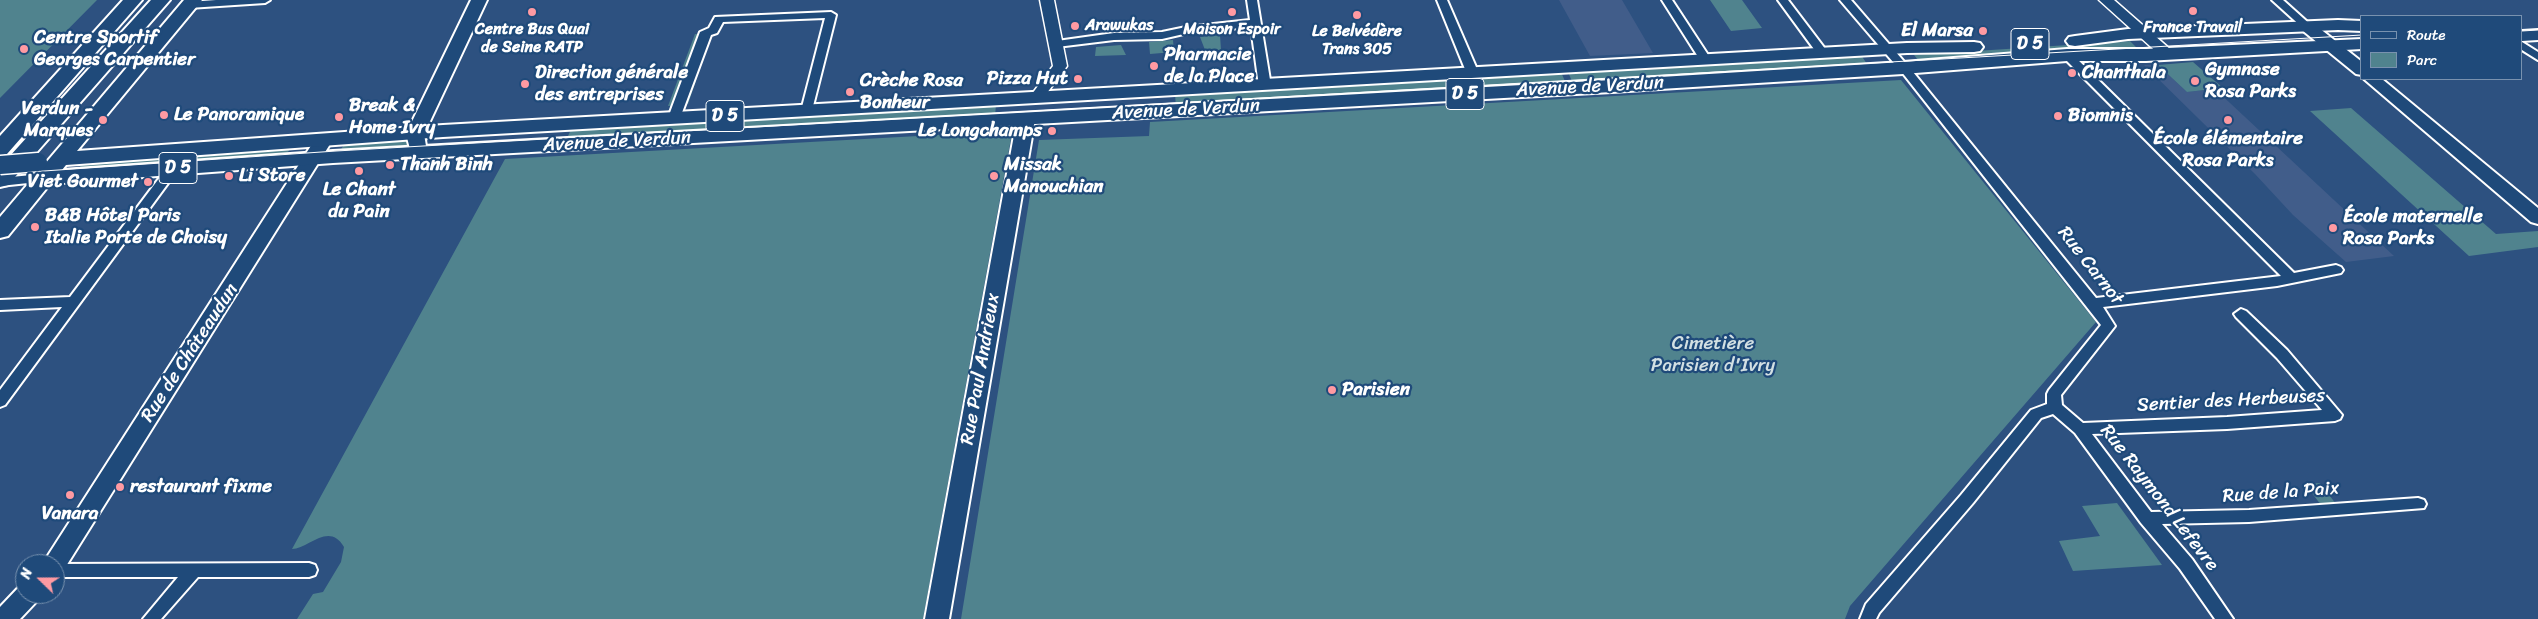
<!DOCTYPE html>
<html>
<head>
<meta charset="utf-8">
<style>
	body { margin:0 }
	#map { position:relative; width:2538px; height:619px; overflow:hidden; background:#2d5180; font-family:Sriracha,sans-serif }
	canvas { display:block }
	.legend { position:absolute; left:2360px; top:15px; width:162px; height:65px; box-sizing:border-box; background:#1f4a7a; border:1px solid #7992af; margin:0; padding:6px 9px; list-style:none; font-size:15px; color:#fff }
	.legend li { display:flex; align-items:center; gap:10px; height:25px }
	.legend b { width:25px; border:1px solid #7992af }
	.north { position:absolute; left:15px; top:554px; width:50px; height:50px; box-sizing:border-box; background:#1f4a7a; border:1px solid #7992af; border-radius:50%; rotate:292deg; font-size:14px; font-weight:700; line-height:20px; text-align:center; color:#fff }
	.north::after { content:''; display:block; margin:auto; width:18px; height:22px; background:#ff9aa2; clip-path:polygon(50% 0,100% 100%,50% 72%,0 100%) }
</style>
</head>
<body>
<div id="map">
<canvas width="2538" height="619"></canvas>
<ul class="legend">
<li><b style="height:6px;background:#1f4a7a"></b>Route</li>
<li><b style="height:14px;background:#50838e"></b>Parc</li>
</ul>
<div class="north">N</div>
</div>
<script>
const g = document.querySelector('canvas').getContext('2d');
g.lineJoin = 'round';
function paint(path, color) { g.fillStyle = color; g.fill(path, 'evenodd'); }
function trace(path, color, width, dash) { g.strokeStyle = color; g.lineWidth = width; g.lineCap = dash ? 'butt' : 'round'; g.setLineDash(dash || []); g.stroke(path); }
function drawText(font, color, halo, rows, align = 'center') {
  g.font = font + ' Sriracha,sans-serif'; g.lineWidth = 4.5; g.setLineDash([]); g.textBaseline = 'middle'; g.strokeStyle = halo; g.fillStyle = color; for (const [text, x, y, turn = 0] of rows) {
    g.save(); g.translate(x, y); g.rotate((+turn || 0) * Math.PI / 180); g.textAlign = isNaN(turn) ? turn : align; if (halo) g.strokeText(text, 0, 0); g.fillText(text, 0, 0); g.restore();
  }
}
paint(new Path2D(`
	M1559,0h63l31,53 -63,3z
	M2144,65h14l29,27 28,-3 179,167 -48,6 -53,-47 -38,-41z`), '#415d8a');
paint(new Path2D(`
	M0,0h97l-97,98z
	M1710,0h32l20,28 -31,3z
	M695,34h17l-24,70 -20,2z
	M1220,35l1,15h-16l-5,-13z
	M1173,40l1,12 -24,2 -1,-12z
	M2130,41l6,6 -217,14 -5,-6z
	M1121,45l5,10 -31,1 1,-9z
	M1861,55l8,12 -295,19 -6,-14z
	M2193,62l30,26 -36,4 -29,-27z
	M1561,72l6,14 -391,22 -1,-14z
	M1901,80l195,242 -246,284 -5,13h-884l78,-479 110,-4 1,-14z
	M996,104l-1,13 -430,26 7,-16z
	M2351,108l145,126 42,-3v16l-69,9 -159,-145z
	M1008,131l4,2 -89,486h-626l16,-25 10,-2 18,-30 3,-15c-15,-26 -36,2 -52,2l213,-390z
	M409,139l3,10 -74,5 7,-11z
	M292,146l-8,12 -208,14 10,-13z
	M2320,483l16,21 -15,1 -16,-21z
	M2117,503l45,62 -89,6 -14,-30 41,-5 -18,-30z`), '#50838e');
const minor = new Path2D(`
	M216,0h54l-5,3 -76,5 -5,-3 5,-3z
	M1247,0h10l14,86 -6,3 -6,-3 -8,-59 -63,6 -26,6 -48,1 -57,7 -6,-3 6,-3 57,-8 48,-1 24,-5 64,-7z
	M1437,0h10l32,74 -2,2h-8l-2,-2z
	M1662,0h10l40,61 -2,2h-8z
	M1778,0h10l41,54 -2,2h-8z
	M1840,0h11l62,72 183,226 185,-22 -218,-219v-4h8l223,220 42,-8 5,2 2,3 -2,3 -64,13 -174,21 12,19 -54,69 1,10 21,18 144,-6 95,-7 -45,-52 -41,-41 -2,-3 7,-5 5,2 41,39 55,65 -2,4 -5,2 -108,8 -135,5 59,78 98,-2 169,-12 6,2 2,4 -2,4 -175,14 -87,2 30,35 41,60h-18l-35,-50 -39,-46 -66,-90 -22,-19 -12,4 -68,85 -94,110 -3,6h-16l6,-15 95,-109 70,-85 16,-6v-10l2,-4 52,-65 -196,-249z
	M2272,0h11l30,27 -1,2h-8z
	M831,12l5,3 -25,99h-8l-2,-3 24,-93 -102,4 -6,11 -6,2 -31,83 -6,4 -6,-4 32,-86 9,-4 6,-11z
	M2522,42l16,10v8l-16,-10z
	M173,164l4,1 2,3 -2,3 -172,234 -5,2v-17l62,-83 -62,3v-10l70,-3 99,-132z
	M43,174l6,4 -2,3 -47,5v-8z
	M309,563l6,2 2,5 -2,5 -6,2h-111l-37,42h-18l35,-42h-123v-13h-2z`);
const tertiary = new Path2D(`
	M1040,0h14l13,66 -26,35 -5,1 -7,-4 24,-32z
	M2099,0h15l57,50 2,3 -2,3h-10z`);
const secondary = new Path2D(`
	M471,0h16l-63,134 3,18 -3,4h-12l-6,-22z
	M2308,22l6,2 48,38v13l-6,-1 -54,-44 -2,-3z
	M2364,79h18l156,129v16l-7,-2z
	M1026,114l6,1 3,4 -86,500h-24l92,-500 3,-4z
	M323,136l6,1 3,4 -269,430 -8,3v-10h-12l4,-7 267,-416 3,-4z
	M25,585v9h15l-3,7 -17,18h-20v-12l19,-20z`);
const primary = new Path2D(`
	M184,0h18l-125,151 366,-26 1464,-82 67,-1 6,1 3,4 -3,4 -6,1 -67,1 -1464,84 -377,28 -4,5 271,-19 1279,-71 291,-18 164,-13h79l216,-10v10l-216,12h-79l-164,13 -291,18 -1279,71 -283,21 -42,52 -8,2v-21z
	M2338,20l24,1v10l-24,-1 -210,9 -53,7 -6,-1 -3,-4 3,-4 6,-1 53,-7z
	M2538,30v10l-16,1v-10z`);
const trunk = new Path2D(`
	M123,0h19l-135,154 -7,2v-20z
	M151,0h19l-162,185 -8,2v-20z`);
trace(minor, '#fff', 4);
trace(tertiary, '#fff', 3);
trace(secondary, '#fff', 4);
trace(primary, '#fff', 4);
trace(trunk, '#fff', 4);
paint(minor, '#1f4a7a');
paint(tertiary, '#1f4a7a');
paint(secondary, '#1f4a7a');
paint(primary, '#1f4a7a');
paint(trunk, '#1f4a7a');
trace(new Path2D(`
	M2522,31l16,-1
	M0,174l336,-23 2026,-116`), '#fff', 1);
const secondaryBridge = new Path2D(`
	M0,165l38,-3`);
trace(secondaryBridge, '#fff', 21, []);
trace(secondaryBridge, '#1f4a7a', 18);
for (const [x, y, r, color] of [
	[2193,11,5,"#ff9aa2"],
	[532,12,5,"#ff9aa2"],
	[1232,12,5,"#ff9aa2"],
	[1357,15,5,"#ff9aa2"],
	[1075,26,5,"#ff9aa2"],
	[1983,31,5,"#ff9aa2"],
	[24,49,5,"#ff9aa2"],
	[1154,66,5,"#ff9aa2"],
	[2072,73,5,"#ff9aa2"],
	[1078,79,5,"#ff9aa2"],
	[2195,81,5,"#ff9aa2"],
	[525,84,5,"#ff9aa2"],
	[850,92,5,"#ff9aa2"],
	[164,115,5,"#ff9aa2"],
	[2058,116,5,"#ff9aa2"],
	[339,117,5,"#ff9aa2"],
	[103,120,5,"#ff9aa2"],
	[2228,120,5,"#ff9aa2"],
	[1052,131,5,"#ff9aa2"],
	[390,165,5,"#ff9aa2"],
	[359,171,5,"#ff9aa2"],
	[229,176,5,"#ff9aa2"],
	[994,176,5,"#ff9aa2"],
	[148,182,5,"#ff9aa2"],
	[35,227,5,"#ff9aa2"],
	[2333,228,5,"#ff9aa2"],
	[1332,390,5,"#ff9aa2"],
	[120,487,5,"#ff9aa2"],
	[70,495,5,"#ff9aa2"]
]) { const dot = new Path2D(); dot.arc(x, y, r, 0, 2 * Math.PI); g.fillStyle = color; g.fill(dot); trace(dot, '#1f4a7a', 2); }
drawText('bold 16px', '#fff', '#1f4a7a', [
	["Arawukas",1085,26,"left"],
	["France Travail",2193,28],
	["Centre Bus Quai",532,30],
	["de Seine RATP",532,48],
	["Maison Espoir",1232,30],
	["Le Belvédère",1357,32],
	["Trans 305",1357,50]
]);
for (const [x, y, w] of [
	[2030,44,38],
	[1465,94,38],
	[725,116,38],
	[178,168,38]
]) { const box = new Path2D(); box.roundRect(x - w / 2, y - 15.5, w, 31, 4); g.fillStyle = '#1f4a7a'; g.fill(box); trace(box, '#fff', 1); }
drawText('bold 18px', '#fff', null, [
	["D 5",2030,44],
	["D 5",1465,94],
	["D 5",725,116],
	["D 5",178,168]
]);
drawText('bold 19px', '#fff', '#1f4a7a', [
	["El Marsa",1973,31,"right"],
	["Centre Sportif",34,38],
	["Georges Carpentier",34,60],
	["Pharmacie",1164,55],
	["de la Place",1164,77],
	["Gymnase",2205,70],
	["Rosa Parks",2205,92],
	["Direction générale",535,73],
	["des entreprises",535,95],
	["Chanthala",2082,73],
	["Pizza Hut",1068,79,"right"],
	["Crèche Rosa",860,81],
	["Bonheur",860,103],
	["Break &",349,106],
	["Home Ivry",349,128],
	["Verdun -",93,109,"right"],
	["Marques",93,131,"right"],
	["Le Panoramique",174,115],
	["Biomnis",2068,116],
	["Le Longchamps",1042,131,"right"],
	["École élémentaire",2228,139,"center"],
	["Rosa Parks",2228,161,"center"],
	["Thanh Binh",400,165],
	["Missak",1004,165],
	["Manouchian",1004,187],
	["Li Store",239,176],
	["Viet Gourmet",138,182,"right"],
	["Le Chant",359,190,"center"],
	["du Pain",359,212,"center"],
	["B&B Hôtel Paris",45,216],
	["Italie Porte de Choisy",45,238],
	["École maternelle",2343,217],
	["Rosa Parks",2343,239],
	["Parisien",1342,390],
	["restaurant fixme",130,487],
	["Vanara",70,514,"center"]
], 'left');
drawText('19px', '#fff', '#1f4a7a', [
	["Avenue de Verdun",1590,87,-3],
	["Avenue de Verdun",1186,110,-3],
	["Avenue de Verdun",617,142,-3],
	["Rue Carnot",2090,266,52],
	["Rue de Châteaudun",190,353,-57],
	["Rue Paul Andrieux",981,369,-80],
	["Sentier des Herbeuses",2231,401,-3],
	["Rue de la Paix",2281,493,-4],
	["Rue Raymond Lefevre",2159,498,52]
]);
drawText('19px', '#d3e0e3', '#1f4a7a', [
	["Cimetière",1713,344],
	["Parisien d'Ivry",1713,366]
]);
</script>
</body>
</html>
